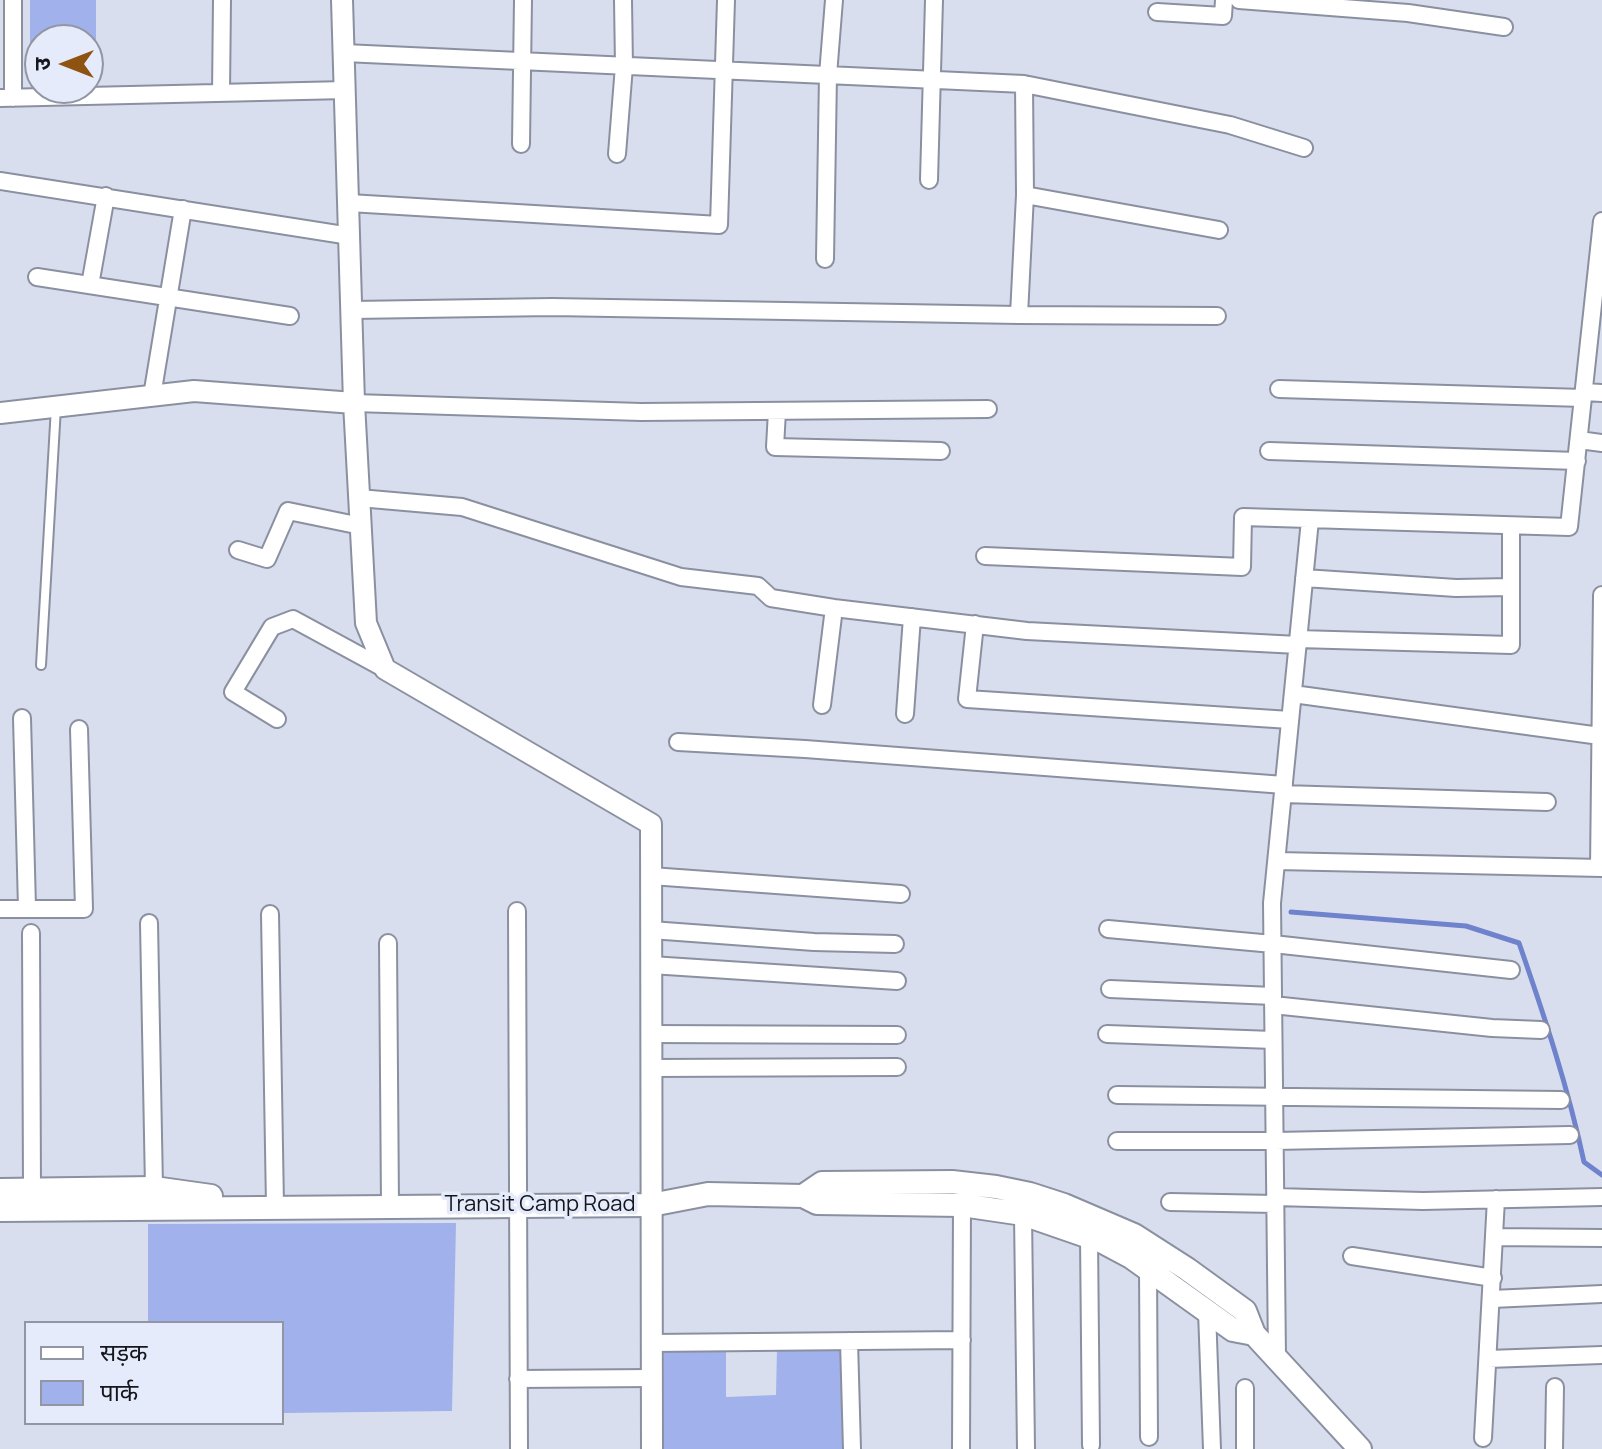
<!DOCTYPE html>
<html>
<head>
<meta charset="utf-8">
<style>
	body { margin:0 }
	#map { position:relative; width:1602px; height:1449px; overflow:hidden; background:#d9deef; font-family:Manrope,"Noto Sans Devanagari",sans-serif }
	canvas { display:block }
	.legend { position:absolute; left:24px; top:1321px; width:260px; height:104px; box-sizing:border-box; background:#e6ebfc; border:2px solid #9296a2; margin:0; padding:10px 14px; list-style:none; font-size:24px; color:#14161b }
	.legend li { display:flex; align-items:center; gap:16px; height:40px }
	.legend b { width:40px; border:2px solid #9296a2 }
	.north { position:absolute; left:24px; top:24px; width:80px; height:80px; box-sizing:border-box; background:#e6ebfc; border:2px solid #9296a2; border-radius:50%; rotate:270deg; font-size:22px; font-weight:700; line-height:32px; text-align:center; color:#14161b }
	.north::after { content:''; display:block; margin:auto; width:28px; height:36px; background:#8e5311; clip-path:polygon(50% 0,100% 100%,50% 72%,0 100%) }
</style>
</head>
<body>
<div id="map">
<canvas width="1602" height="1449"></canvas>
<ul class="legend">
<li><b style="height:10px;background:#fff"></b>सड़क</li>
<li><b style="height:22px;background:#a0b1eb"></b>पार्क</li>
</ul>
<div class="north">उ</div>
</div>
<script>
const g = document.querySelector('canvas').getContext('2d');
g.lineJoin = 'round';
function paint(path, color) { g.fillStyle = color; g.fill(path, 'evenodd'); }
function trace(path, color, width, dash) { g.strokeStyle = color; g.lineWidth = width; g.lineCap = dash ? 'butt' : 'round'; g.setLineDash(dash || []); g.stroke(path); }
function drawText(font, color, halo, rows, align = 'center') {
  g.font = font + ' Manrope,sans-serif'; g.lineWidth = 7; g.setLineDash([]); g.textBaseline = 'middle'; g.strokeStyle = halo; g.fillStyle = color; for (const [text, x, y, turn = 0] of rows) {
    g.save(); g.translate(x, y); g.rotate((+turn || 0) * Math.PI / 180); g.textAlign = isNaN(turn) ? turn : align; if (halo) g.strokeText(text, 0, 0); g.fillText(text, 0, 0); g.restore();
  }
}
paint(new Path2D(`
	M30,0h66v80h-8v-40h-48v43l-10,1z
	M456,1223l-4,188 -170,2v-90h-134v-99z
	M777,1348h68l2,101h-184l1,-97 62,-1v46l50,-2z`), '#a0b1eb');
trace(new Path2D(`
	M1291,912l175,14 53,17c25,72 49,144 65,219l18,13`), '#6f82cc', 5);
const service = new Path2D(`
	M41,665l15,-258`);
const minor = new Path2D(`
	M13,0v98
	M1239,0l169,13 96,14
	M1157,12l66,4 1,-16
	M344,53l680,31 206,41 74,23
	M221,93l1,-93
	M0,98l346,-8
	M521,144l2,-144
	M617,154l7,-88 -1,-66
	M929,180l5,-180
	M0,181l350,55
	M1025,195l194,35
	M349,203l370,22 7,-225
	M825,259l3,-184 6,-75
	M37,277l253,39
	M90,285l16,-89
	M352,310l200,-3 467,8 198,1
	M1019,315l6,-120 -1,-111
	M1279,389l304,9
	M1584,392l18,1
	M152,396l31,-187
	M354,403l287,9 347,-3
	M777,411l-2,36 166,4
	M1579,440l23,3
	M1269,451l308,10
	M359,498l103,9 219,70 77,9 13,12 63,10 193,23 271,14
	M238,550l29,9 21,-48 73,15
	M985,556l257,11 1,-50 326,10 33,-306
	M1304,578l152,10 55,-1
	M975,624l-8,75 323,21
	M1298,639l213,6v-119
	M1293,694l307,42
	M822,705l12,-97
	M905,714l7,-97
	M22,718l5,190
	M277,719l-44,-27 39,-65 21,-8 92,50
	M678,742l127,7 479,36
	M1283,794l264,8
	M1277,861l325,7
	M1599,868l3,-273
	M651,876l250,18
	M0,909h84l-5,-180
	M517,911l2,538
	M270,914l5,292
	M149,923l5,265
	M1108,929l165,15 238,26
	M651,930l163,12 81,2
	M31,933l1,257
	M388,943l2,263
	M651,965l246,16
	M1110,989l163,7
	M1273,1005l219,23 49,2
	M651,1034l246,1
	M1107,1034l166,6
	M651,1068l246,-1
	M1117,1095l444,5
	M1117,1141h158l295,-6
	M1275,1197l148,4 179,-4
	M1170,1202l105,2
	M1023,1214l3,235
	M1089,1237l2,208
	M1495,1237l107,1
	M1352,1256l141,22
	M1148,1269l1,168
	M1492,1299l110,-5
	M1207,1311l5,138
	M849,1341l3,108
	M652,1343l310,-3
	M1277,1357l-5,-454 38,-383
	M1488,1359l114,-4
	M518,1379l134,-1
	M1245,1388v61
	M1483,1438l13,-239
	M961,1449l1,-244
	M1554,1449l1,-62`);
const tertiary = new Path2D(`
	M342,0l12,403 12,220 19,46 266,155 1,625
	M0,413l194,-22 160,12`);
const secondary = new Path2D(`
	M0,1190l154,-2 57,8
	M803,1196l19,-13 130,-1 44,5 34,7 34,11 70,30 53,34 58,42 9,23 106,115
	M0,1210l651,-5 57,-11 95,2 14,7 145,2 61,9 78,27 30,16 102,73 21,4`);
trace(service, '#8b90a0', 12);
trace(minor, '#8b90a0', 20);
trace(tertiary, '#8b90a0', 24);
trace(secondary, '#8b90a0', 26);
trace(service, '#fff', 8);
trace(minor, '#fff', 16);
trace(tertiary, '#fff', 20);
trace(secondary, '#fff', 22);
drawText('22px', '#14161b', '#e6ebfc', [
	["Transit Camp Road",540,1205]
]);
</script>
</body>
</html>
